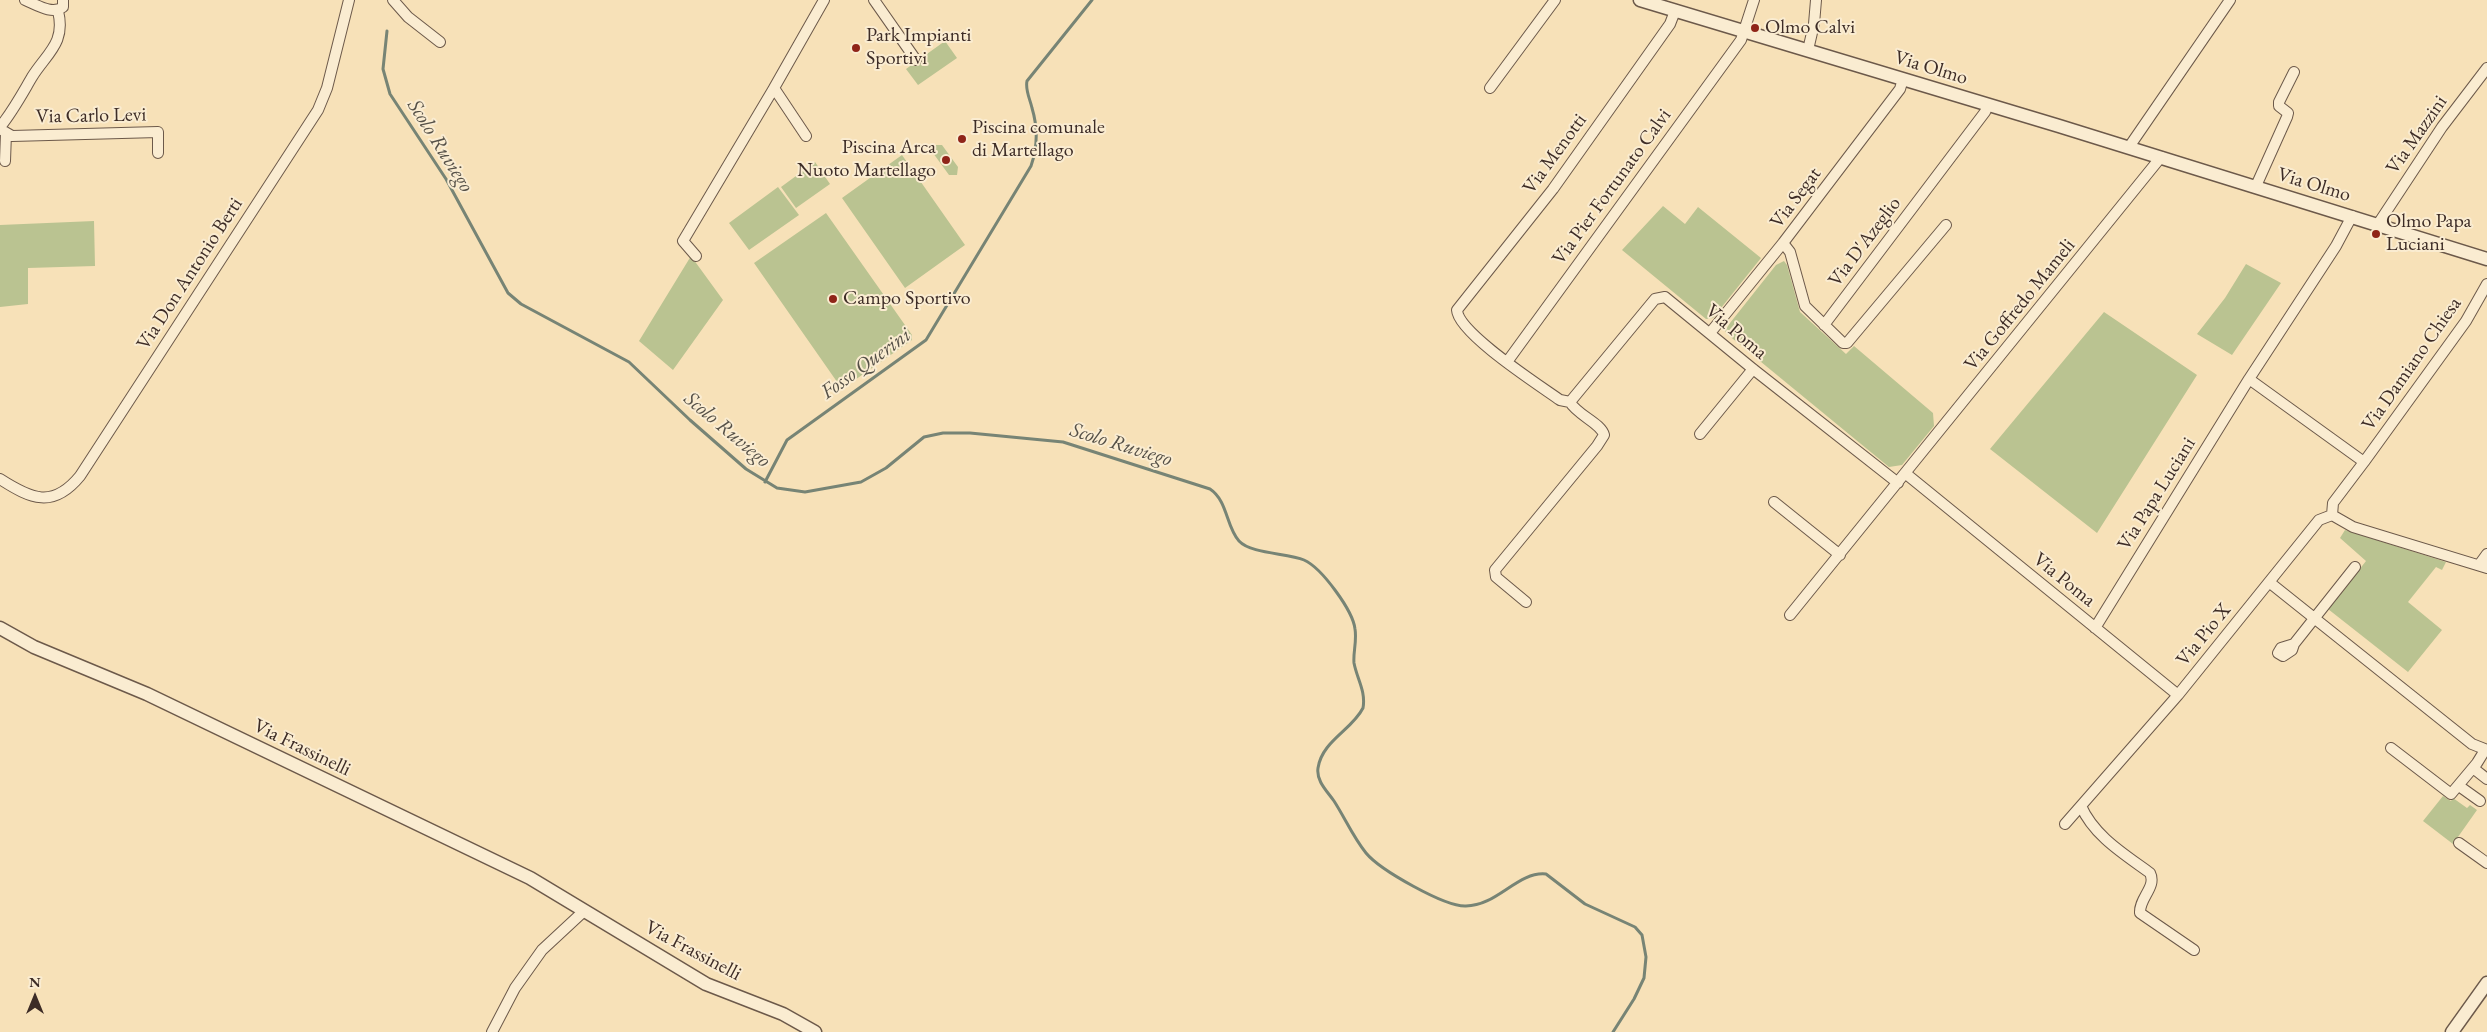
<!DOCTYPE html>
<html>
<head>
<meta charset="utf-8">
<style>
	body { margin:0 }
	#map { position:relative; width:2487px; height:1032px; overflow:hidden; background:#f7e1b8; font-family:"EB Garamond",serif }
	canvas { display:block }
	.north { position:absolute; left:10px; top:972px; width:50px; height:50px; -webkit-text-stroke:4px #faecd1; paint-order:stroke; rotate:0deg; font-size:14px; font-weight:700; line-height:20px; text-align:center; color:#3d2c26 }
	.north::after { content:''; display:block; margin:auto; width:18px; height:22px; background:#3d2c26; clip-path:polygon(50% 0,100% 100%,50% 72%,0 100%) }
</style>
</head>
<body>
<div id="map">
<canvas width="2487" height="1032"></canvas>
<div class="north">N</div>
</div>
<script>
const g = document.querySelector('canvas').getContext('2d');
g.lineJoin = 'round';
function paint(path, color) { g.fillStyle = color; g.fill(path, 'evenodd'); }
function trace(path, color, width, dash) { g.strokeStyle = color; g.lineWidth = width; g.lineCap = dash ? 'butt' : 'round'; g.setLineDash(dash || []); g.stroke(path); }
function drawText(font, color, halo, rows, align = 'center') {
  g.font = font + ' "EB Garamond",serif'; g.lineWidth = 4; g.setLineDash([]); g.textBaseline = 'middle'; g.strokeStyle = halo; g.fillStyle = color; for (const [text, x, y, turn = 0] of rows) {
    g.save(); g.translate(x, y); g.rotate((+turn || 0) * Math.PI / 180); g.textAlign = isNaN(turn) ? turn : align; if (halo) g.strokeText(text, 0, 0); g.fillText(text, 0, 0); g.restore();
  }
}
paint(new Path2D(`
	M945,41l12,17 -39,27 -12,-16z
	M935,145h7l16,22 -1,8h-8l-16,-22z
	M902,155l63,90 -60,43 -63,-90z
	M815,162l15,22 -34,24 -15,-21z
	M778,187l21,28 -50,35 -20,-27z
	M1663,206l22,18 13,-17 63,51 -48,60 -7,1 -84,-69z
	M826,213l86,122v5l-70,49 -88,-126z
	M94,221l1,45 -67,2v36l-28,3v-82z
	M691,256l32,44 -50,70 -34,-29z
	M1784,261l3,4 13,47 46,42 8,-8 79,67 1,13 -32,39 -13,2 -162,-133 -2,-3 5,-8 46,-58z
	M2246,264l35,19 -49,72 -35,-21 28,-36z
	M2104,312l93,63 -100,158 -107,-84z
	M2345,530l101,32 -4,8 -6,-3 -28,35 34,28 -34,42 -80,-63 38,-48 -26,-23z
	M2443,796l8,5 2,-3 14,10 3,-3 7,5 -24,34 -30,-23z`), '#bac391');
trace(new Path2D(`
	M387,31l-4,38 7,25 56,85 62,114 13,11 108,58 61,58 56,49 31,19 28,4 56,-10 25,-14 38,-31 19,-4h27l93,9 147,47c18,12 16,38 29,52 12,13 49,12 65,19 18,8 49,51 51,69 2,12 -2,23 -1,34 3,16 12,28 9,45 -11,22 -41,33 -45,60 -2,13 9,23 16,33 11,17 19,36 32,52 14,17 79,54 100,53 31,0 52,-35 80,-32l39,30 50,23 7,8 4,22 -2,21 -10,21 -21,33
	M765,482l22,-42 139,-100 105,-174c7,-20 7,-38 1,-58 -2,-9 -7,-18 -5,-27l65,-81`), '#778475', 3);
const minor = new Path2D(`
	M25,0c12,5 27,15 38,7v-7
	M393,0l15,17 32,25
	M874,0l42,60
	M1808,50l6,-26 2,-24
	M1490,88l65,-88
	M0,127c13,-16 22,-33 32,-50 15,-24 34,-34 26,-66
	M0,129l12,7 146,-4v21
	M806,136l-32,-48 50,-88
	M2129,147l101,-147
	M5,161l1,-28
	M2256,186l31,-69 1,-4 -9,-7v-4l15,-30
	M2378,224l64,-97 45,-59
	M1783,243l7,9 15,54 38,37h4l99,-118
	M696,256l-13,-15 91,-153
	M1824,325l161,-213 3,-7
	M1710,333l73,-90 117,-154 3,-10
	M1507,362l234,-322 13,-40
	M2249,379l115,83 -31,41 -1,12
	M1570,402l-10,-2c-21,-15 -102,-67 -103,-90l96,-121 117,-165 5,-13
	M1570,402l85,-103 10,-2 88,72 145,114
	M1700,434l53,-65
	M2364,462l102,-141 21,-37
	M1905,473l273,222
	M0,479c31,20 53,30 80,-3l238,-366 9,-22 22,-88
	M1774,502l66,53
	M2332,515l21,12 134,41
	M2479,565l8,-11
	M2269,582l203,162 15,6
	M1526,602l-30,-25 -1,-7 102,-124 7,-11c-3,-12 -27,-20 -34,-33
	M1790,615l371,-458
	M2095,628l154,-249 87,-133 16,-30
	M2294,644l-13,4 -3,5 5,3 9,-6 2,-6 61,-77
	M2391,748l60,46 26,-31 8,-13
	M2473,768l14,11
	M2459,786l21,15
	M2081,806c13,30 43,48 69,67 7,14 -11,25 -10,40l54,37
	M2065,824l113,-129 141,-175 13,-5
	M2459,843l28,20
	M492,1032l23,-44 27,-38 42,-39`);
const tertiary = new Path2D(`
	M1640,0l419,126 428,133
	M0,628l34,19 113,47 383,184 176,106 77,30 32,18
	M2452,1032l35,-49`);
trace(minor, '#6c594a', 12);
trace(tertiary, '#6c594a', 15);
trace(minor, '#faecd1', 10);
trace(tertiary, '#faecd1', 12);
for (const [x, y, r, color] of [
	[1755,28,5,"#8f2418"],
	[856,48,5,"#8f2418"],
	[962,139,5,"#8f2418"],
	[946,160,5,"#8f2418"],
	[2376,234,5,"#8f2418"],
	[833,299,5,"#8f2418"]
]) { const dot = new Path2D(); dot.arc(x, y, r, 0, 2 * Math.PI); g.fillStyle = color; g.fill(dot); trace(dot, '#faecd1', 2); }
drawText('20px', '#3d2c26', '#faecd1', [
	["Olmo Calvi",1765,28],
	["Park Impianti",866,36],
	["Sportivi",866,59],
	["Piscina comunale",972,128],
	["di Martellago",972,151],
	["Piscina Arca",936,148,"right"],
	["Nuoto Martellago",936,171,"right"],
	["Olmo Papa",2386,222],
	["Luciani",2386,245],
	["Campo Sportivo",843,299]
], 'left');
drawText('20px', '#3d2c26', '#faecd1', [
	["Via Olmo",1931,68,17],
	["Via Carlo Levi",91,116,-1],
	["Via Mazzini",2417,135,-55],
	["Via Menotti",1555,154,-54],
	["Via Olmo",2314,185,17],
	["Via Pier Fortunato Calvi",1612,187,-54],
	["Via Segat",1796,198,-53],
	["Via D'Azeglio",1865,242,-53],
	["Via Don Antonio Berti",190,274,-57],
	["Via Goffredo Mameli",2020,305,-51],
	["Via Poma",1736,332,40],
	["Via Damiano Chiesa",2412,364,-55],
	["Via Papa Luciani",2157,494,-58],
	["Via Poma",2064,580,39],
	["Via Pio X",2204,635,-51],
	["Via Frassinelli",302,748,26],
	["Via Frassinelli",693,951,28]
]);
drawText('italic 21px', '#555047', '#faecd1', [
	["Scolo Ruviego",440,146,58],
	["Fosso Querini",866,364,-36],
	["Scolo Ruviego",727,430,40],
	["Scolo Ruviego",1121,445,17]
]);
</script>
</body>
</html>
